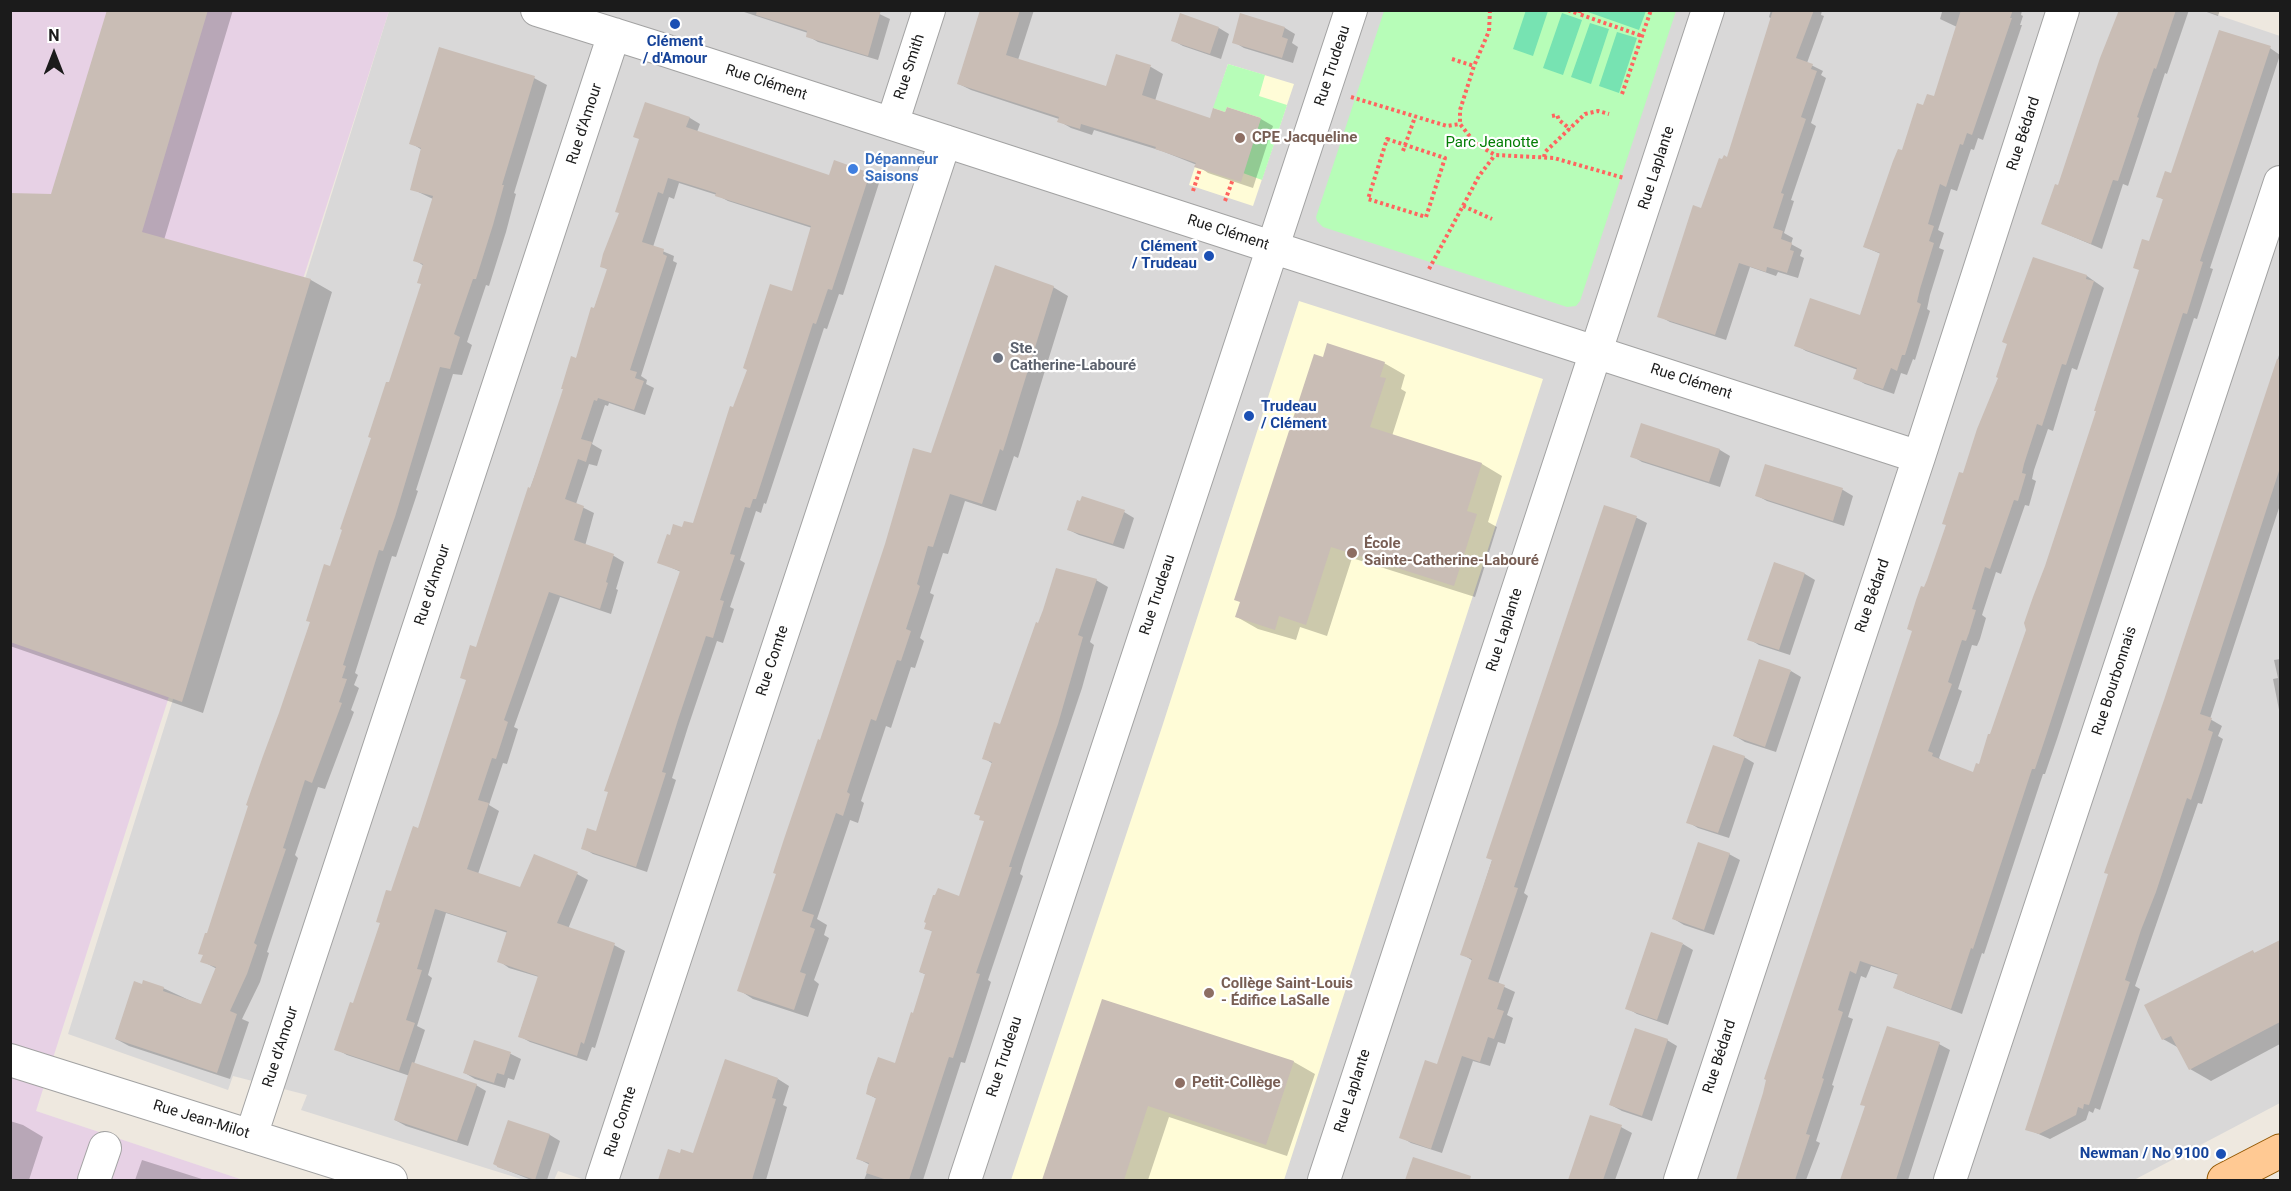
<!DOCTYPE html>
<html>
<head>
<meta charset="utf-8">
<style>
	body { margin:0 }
	#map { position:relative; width:2291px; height:1191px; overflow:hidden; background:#eee8df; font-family:Roboto,sans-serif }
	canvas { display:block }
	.frame { position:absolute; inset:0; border:12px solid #1b1b1b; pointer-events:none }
	.north { position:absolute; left:24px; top:24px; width:60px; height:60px; -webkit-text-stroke:4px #fff; paint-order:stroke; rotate:0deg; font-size:16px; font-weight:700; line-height:24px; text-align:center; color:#1b1b1b }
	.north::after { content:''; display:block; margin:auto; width:21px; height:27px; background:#1b1b1b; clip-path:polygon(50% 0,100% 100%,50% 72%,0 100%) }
</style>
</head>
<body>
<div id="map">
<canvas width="2291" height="1191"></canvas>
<div class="frame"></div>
<div class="north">N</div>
</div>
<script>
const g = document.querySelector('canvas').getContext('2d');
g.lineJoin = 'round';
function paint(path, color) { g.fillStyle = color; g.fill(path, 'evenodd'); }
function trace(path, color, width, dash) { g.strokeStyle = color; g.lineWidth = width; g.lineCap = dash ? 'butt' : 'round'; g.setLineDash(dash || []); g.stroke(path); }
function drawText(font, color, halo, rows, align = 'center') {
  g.font = font + ' Roboto,sans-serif'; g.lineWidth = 4.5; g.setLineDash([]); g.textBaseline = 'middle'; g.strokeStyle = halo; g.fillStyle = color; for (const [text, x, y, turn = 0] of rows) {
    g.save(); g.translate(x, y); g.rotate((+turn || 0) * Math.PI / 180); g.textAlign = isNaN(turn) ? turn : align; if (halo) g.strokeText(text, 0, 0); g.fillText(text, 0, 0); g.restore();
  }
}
paint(new Path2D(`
	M2203,10l77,26v1067l-146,77h-1549l-27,-9 -4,9h-30l-223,-70 6,-15 -74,-19 -5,14 -160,-56 321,-1023z`), '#d9d8d8');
paint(new Path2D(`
	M10,11h379l-353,1100 207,69h-232z`), '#e7d1e5');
paint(new Path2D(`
	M1228,64l66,20 -41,122 -64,-21z
	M1299,301l244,78 -259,801h-273l151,-453z`), '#fffcd7');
paint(new Path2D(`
	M1384,11h292l-96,290 -4,5 -9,1 -244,-80 -6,-6 -1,-4z
	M1228,64l37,11 -6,21 28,9 -25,75 -19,-7 18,-55 -34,-11 -2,5 -12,-4z`), '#b7fdb8');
paint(new Path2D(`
	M1526,10l22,1 -15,45 -20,-7z
	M1585,11l61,-1v1l-7,19z
	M1562,13l20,7 -19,55 -20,-7z
	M1590,23l19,6 -18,55 -20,-7z
	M1617,32l20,6 -18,55 -20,-7z`), '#77e3b2');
paint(new Path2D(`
	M108,10h125l-69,230 147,40 21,12 -129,421 -193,-67v-451l42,1z
	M738,10h133l19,9 -12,41 -60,-18 -10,-6v-3z
	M981,10h53l-16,50 89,28 10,-32 34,11 12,7 -8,27 56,19 15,-6 2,-5 33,10 12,7 -20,62 -45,-15 -11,-8 -35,-14 -68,-21 -2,5 -21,-7 -12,-7v-2l-88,-29 -12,-6z
	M1771,10h51l-1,5 3,1 -17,47 16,8 -2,4 5,3 -15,45 5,3 -25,74 3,1 -10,32 9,5 -2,6 11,6 -2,6 4,2 -6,20 -20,-6 -2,4 -26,-9 -24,73 -56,-18 -11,-6 43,-107 26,-50 44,-140 -3,-2z
	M1940,10h82l-1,5 2,1 -3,9h2l-39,115 -5,-2 -4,12 -3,-1 -14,42 -6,-2 -13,41 6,3 -5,15 5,2 -14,45 -3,14 3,2 -15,49 -2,-1 -6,16 -6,-2 -7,21 -29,-10 -11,-6 4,-8 -52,-19 -10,-6 64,-28 21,-63 -16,-7 37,-95 22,-45 11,-9 22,-71 -17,-8 2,-7z
	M2120,10h69l-22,64 -2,-1 -37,113 -5,-2 -21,65 -59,-25 16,-37z
	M2201,10h19l-2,6z
	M1241,14l44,14 10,6 -3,9 6,4 -5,16 -49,-15 -10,-6z
	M1219,28l10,6 -8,25 -38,-13 -11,-6z
	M2270,48l10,7 -70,213 3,1 -16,50 -3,-1 -137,421 -12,35h-2l-59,180 -2,-1 -20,61 -56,-21 -11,-6 4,-12 -28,-9 -5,12 -5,-2 -13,41 5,2 -21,66 2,1 -18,55 4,2 -14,37h-69l177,-549 11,-42 75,-212 34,-118 53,17 17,12 -27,82 -5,-2 -19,63 -5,-2 -14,41 -2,9 4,2 -7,25 -4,-1 -24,69 -5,-2 -14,43 4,3 -6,21 -3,7 -5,-1 -14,44 4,2 -23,67 4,4 31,12 6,-8 47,-136 71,-219 66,-211 -6,-4z
	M534,78l13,7 -33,108 2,1 -10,38 -17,54 -3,-1 -19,57 5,3 -10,30 -9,-1 -37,116 2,1 -22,66 -4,-1 -37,117 3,2 -4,10 5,3 -8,22 3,2 -29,77 -7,-2 -23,68 3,3 -31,94 2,1 -9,29 -18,37 7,3 -19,57 -101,-33 -13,-7 47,-51 39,18 15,-37 -15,-8 6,-26 123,-367 92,-284 1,-18 -9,-6 18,-61 -21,-10 10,-39 -11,-7z
	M646,104l44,14 10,6 -3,8 133,45 40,-3 10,6 -37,115 -4,-1 -12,35 -3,-1 -58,176 -2,-1 -3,10 -5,-2 -16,49 5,3 -15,44 4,2 -11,34 -6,-2 -29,86 -16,51 4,2 -29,92 -54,-18 -10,-6 14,-15 84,-261 -22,-10 12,-25 23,-12 40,-116 59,-116 19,-65 -84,-27 -11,-6 -38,-12 -5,16 -5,-2 -16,50 21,9 -1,5 4,2 -36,113 6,4 -1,4 8,4 -9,27 -36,-12 -1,3 -3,-1 -13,39 10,6 -5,16 -8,-2 -13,40 18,9 -9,33 29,10 10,6 -8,27 2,1 -7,24 -51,-17 -46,130 4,2 -11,35 -4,-1 -14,42 10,6 -21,63 43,15 56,-15 11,6 -20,49 46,16 11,6 -30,97 -3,-1 -5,14 -57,-19 -11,-6 20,-59 -30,-9 -10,-7 9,-28 -62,-20 -18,62 4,3 -15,48 8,4 -11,34 62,21 10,6 -18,55 -62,-20 -11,-6 15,-44 -63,-21 -11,-6 18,-44 38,-112 27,-63 111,-341 78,-219 -6,-4 18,-53 20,-74z
	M1053,287l15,9 -50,162 -4,-2 -18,55 -31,-10 -17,53 -5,-1 -13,40 4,2 -14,43 4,3 -9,27 -4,-1 -20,61 -5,-2 -25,75 3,2 -6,20 -8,-3 -33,99 10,6 -3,10 5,3 -15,42 5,4 -11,33 -55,-18 -14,-9 82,-248 111,-287z
	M2280,352v153l-70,214 12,7 -4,10 5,3 -21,65 -4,-1 -63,183 5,3 -40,121 -5,-2 -2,5 -4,-2 -3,9 -36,19 -23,-10z
	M1324,359l60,4 21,12 -4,14 5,3 -14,44 90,28 20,12 -14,46 9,5 -22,70 -123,-39 -25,78 -27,-9 -4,13 -38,-11 -21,-12z
	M1642,425l78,25 10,6 -10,31 -78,-25 -10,-6z
	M1766,466l77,24 10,6 -9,30 -77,-25 -11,-6z
	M1605,507l32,11 10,5 -123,370 4,3 -30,88 17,8 -8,23 6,3 -8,26 -7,-2 -8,24 -17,-5 -31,92 -31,-10 -10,-6 37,-71 35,-105 -11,-7z
	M1124,512l10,6 -10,31 -45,-14 -10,-5z
	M1775,564l30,10 10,6 -25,75 -31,-10 -10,-6z
	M1096,580l12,7 -18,55 4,3 -12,43 -58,173 -4,13 3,2 -35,104 3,2 -26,81 -4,-1 -38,118h-59l6,-15 -13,-7 20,-59 -9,-5 28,-29 18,-51 13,-39 -7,-3 13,-40 -7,-4 34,-31 25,-76 8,-57 -9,-6 17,-32 38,-102z
	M2280,659v56l-7,-36 5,-1 -4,-18z
	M1791,671l10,6 -25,75 -31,-10 -10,-6z
	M1744,757l10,6 -25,75 -31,-10 -10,-6z
	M1729,854l11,6 -26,75 -30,-10 -10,-6z
	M2280,941v103l-69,37 -21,-12 -11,-21 -16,-9 90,-87 3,2z
	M1683,944l10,6 -25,75 -31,-11 -10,-6z
	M1103,1000l191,62 21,12 -28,82 -118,-39 -21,63h-104z
	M1667,1040l10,6 -25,75 -30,-10 -11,-6z
	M475,1042l36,12 10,5 -7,21 -6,-2 -3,10 -30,-9 -10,-6z
	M1939,1044l11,6 -42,130 -66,-1z
	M778,1079l11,7 -6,19 4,2 -21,73h-106l9,-30 12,4 12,1z
	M1591,1117l30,10 11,6 -17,47h-46z
	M10,1121l13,4 20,12 -14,43h-19z
	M509,1122l41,13 10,6 -13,39h-16l-32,-13z
	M1414,1159l41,16 -2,5h-46z
	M142,1160l63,20h-70z`), '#0003');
paint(new Path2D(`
	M107,10h101l-66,222 169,47 -129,423 -172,-60v-449l41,1z
	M757,10h124l-13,46 -62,-19 1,-6 -51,-16z
	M980,10h40l-14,45 100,31 10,-32 35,11 -9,30 68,23 3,-10 12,4 2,-5 34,11 -20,64 -47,-15 2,-4 -41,-14 1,-2 -75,-23 -1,5 -23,-7 2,-5 -102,-33z
	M1773,10h41l-18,48 17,6 -2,5 6,2 -16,46 5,2 -25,74 3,1 -11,34 10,3 -2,8 11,4 -2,7 4,1 -7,22 -20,-6 -1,5 -27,-9 -24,72 -58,-18 36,-112 8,3 18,-50 3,1 2,-4 3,2z
	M1961,10h52l-3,8h2l-40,117 -5,-2 -4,12 -3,-1 -14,43 -6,-3 -12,40 6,2 -5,15 5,2 -14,46 -3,13 4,2 -16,51h-3l-5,16 -6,-3 -8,21 -30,-10 4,-11 -63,-22 16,-48 50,17 20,-62 -17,-6 30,-86 5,-12 4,1 15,-47 6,2 4,-11 7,2z
	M2119,10h57l-20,59 -2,-1 -17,49 2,1 -21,63 -5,-1 -22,64 -50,-20 14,-40 3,1 42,-127z
	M1180,13l39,14 -9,27 -39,-13z
	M1240,13l45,14 -3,10 6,2 -6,19 -50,-15z
	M2219,30l52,16 -71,215 3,1 -16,52 -4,-1 -136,420 -12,36h-3l-59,180 -2,-1 -20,61 -58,-21 5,-14 -38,-13 -4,13 -6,-3 -12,39 5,2 -21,66 2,1 -18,55 4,1 -15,45h-59l27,-87 3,-13 -2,-1 148,-448 -5,-2 9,-29 5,-14 3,1 3,-7 19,-55 -4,-1 17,-52 4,1 14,-44 21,-51 -2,-1 11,-33 -5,-2 31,-85 54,18 -1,4 8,2 -28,84 -4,-1 -20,62 -5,-2 -13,40 -2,9 4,1 -8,27 -4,-1 -24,69 -5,-2 -13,42 4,1 -7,23 -3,8 -4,-1 -14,42 4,2 -24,67 5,2 -1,3 41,16 3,-9 3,1 9,-30h2l36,-104 -2,-7 9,-26 12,-31 51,-155h-2l45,-141 -6,-2 9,-29 7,2 14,-42 -7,-2 9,-26 6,2z
	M439,47l96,29 -33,109h2l-11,40 -17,54h-3l-19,55 6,3 -10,32 -10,-2 -45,150 -12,34 -4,-1 -36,115 3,1 -4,12 5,1 -8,23 3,1 -30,80 -7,-3 -22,68 3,1 -32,94 3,2 -10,29 -17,37 7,3 -20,59 -102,-34 19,-58 8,3 1,-4 21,7 -1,4 38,13 15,-37 -16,-5 3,-7 -5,-1 7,-21h2l41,-127 -2,-1 17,-49 16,-43 31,-91 -4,-1 7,-22 11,-35 6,2 12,-36 -2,-1 31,-91 -3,-1 18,-55h3l32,-98 -4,-1 6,-19 -10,-3 20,-65 -23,-6 11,-42 -12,-4z
	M645,102l45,15 -4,10 143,48 5,-15 36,13 -38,117 -4,-1 -12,35 -3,-1 -57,176h-3l-3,9 -5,-1 -15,47 5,1 -15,45 4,1 -11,37 -7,-2 -28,84 -16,52 4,1 -30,94 -55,-18 6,-21 9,3 12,-39 -4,-1 76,-220 -23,-8 10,-29 3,1 3,-11 9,3 2,-6 9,2 37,-117 3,1 14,-37 -4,-2 27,-84 22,7 19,-65 -96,-30 1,-3 -48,-15 -5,16 -5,-2 -16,50 22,7 -1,5 4,2 -37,114 7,2 -2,6 9,3 -10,29 -36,-12 -1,3 -3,-1 -13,39 11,3 -6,20 -8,-3 -13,40 19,7 -10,34 40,14 -8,28 2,1 -8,26 -51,-17 -45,128 4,2 -12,37 -4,-1 -14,42 11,3 -22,66 53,18 14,-33 44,18 -21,51 58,20 -31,101 -3,-2 -4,14 -59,-19 20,-61 -41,-14 10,-31 -72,-22 -18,60 5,1 -16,50 9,3 -16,48 -65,-21 16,-48 3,1 27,-80 -4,-1 10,-32 5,1 22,-65 5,2 48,-148 -6,-2 10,-33 6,2 52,-160 2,1 4,-11 29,-88h-2l10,-33 5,2 15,-51 3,1 13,-39 -7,-2 3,-13 16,-41 -4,-1 24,-73 -6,-2z
	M995,265l59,21 -51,165 -3,-2 -18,55 -32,-10 -17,53 -5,-1 -11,38 3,2 -14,43 5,2 -10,30 -4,-1 -21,61 -5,-2 -24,73 3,2 -7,22 -7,-3 -34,98 12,4 -4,12 5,2 -15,43 6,2 -12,36 -57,-19 39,-117 -3,-1 11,-34 34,-100 2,1 65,-196 28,-96 18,5z
	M1327,343l58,19 -5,15 6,1 -16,49 112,36 -15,48 10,3 -23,72 -123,-39 -25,78 -27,-9 -4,14 -40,-13 5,-15 -6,-2 80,-246 9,3z
	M2277,359l3,1v108l-80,246 12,4 -4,12 5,2 -11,35 -11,33 -4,-2 -31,94 -15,38 -16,50 5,2 -41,123 -5,-1 -1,5 -5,-2 -2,8 -37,19 -14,-4 83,-256 -4,-1 60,-173z
	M1641,423l79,26 -11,33 -79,-25z
	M1765,464l78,24 -10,33 -78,-25z
	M1082,496l43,14 -12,34 -46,-14 10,-30 3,1z
	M1604,505l33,11 -123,371 4,1 -30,91 17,6 -8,24 7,2 -10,28 -6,-2 -8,25 -18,-6 -31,93 -32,-11 26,-78 12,4 35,-105 -12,-4 32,-95 -6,-2z
	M1774,562l31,11 -26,77 -32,-10z
	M1056,568l41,11 -19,56 5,2 -25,87 -45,131 -4,12h3l-36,106 4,1 -27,84 -4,-1 -40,123h-22l-21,-7 3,-10 -13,-4 20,-61 -10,-4 2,-9 10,-28 17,6 16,-51 2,1 12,-39 -6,-2 13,-41 -8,-2 2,-6 -2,-1 9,-27h2l3,-7 21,8 25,-75 -5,-1 1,-4 -6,-2 18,-52 -10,-3 12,-37 6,2 36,-102 2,1 5,-13z
	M1759,659l32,11 -26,77 -32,-11z
	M1713,745l32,11 -27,77 -32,-10z
	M1698,842l32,11 -26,77 -32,-11z
	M1651,932l32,11 -26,77 -32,-11z
	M2280,940v82l-91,48 -18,-34 -9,4 -18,-35 87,-44 22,-11 1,3z
	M1102,999l192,62 -28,84 -118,-39 -24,74h-82z
	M1887,1026l53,16 -44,138h-56l25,-74 -5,-1z
	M1635,1028l33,11 -26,77 -33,-11z
	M474,1040l37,12 -7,23 -7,-2 -3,10 -31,-10z
	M725,1059l53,19 -6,20 4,1 -24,81h-94l10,-31 12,4 1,-4 12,4z
	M412,1062l65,22 -20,57 -63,-21z
	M1590,1115l32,10 -19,55h-35z
	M508,1120l42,14 -15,46 -38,-13v-1l-4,-2z
	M1413,1157l58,19 -1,4h-65z`), '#c9bdb5');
const minor = new Path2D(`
	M537,10l121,38 1261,409
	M892,124l37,-114
	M10,1060l381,120
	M251,1136l363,-1102
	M94,1180l11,-32
	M602,1180l343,-1039
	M965,1180l386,-1170
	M1324,1180l384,-1170
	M1680,1180l239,-723 144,-447
	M1950,1180l330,-998`);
const major = new Path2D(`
	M2224,1180l56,-29`);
trace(minor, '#a2a2a2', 34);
trace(major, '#925700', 35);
trace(new Path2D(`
	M1490,10l-1,21 -15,35 -14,44v14l15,19 20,12 59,3 70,20
	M1568,10l11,4
	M1580,10l-1,4 63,22
	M1452,59l22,7
	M1622,94l29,-84
	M1351,97l96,29 13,-2
	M1552,116l5,-1 2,5 11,9
	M1387,139l58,19 -19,59 -58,-18z
	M1403,151l12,-34
	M1544,157l1,-5 40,-38 13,-3 11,3
	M1193,191l7,-22
	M1225,201l8,-22
	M1463,206l29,13
	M1429,269l50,-93 16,-21`), '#ff645f', 4, [3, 3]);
trace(minor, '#fff', 32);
trace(major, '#ffc993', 33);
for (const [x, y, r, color] of [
	[675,24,6,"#1a4fb4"],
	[1240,138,6,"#8d6e63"],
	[853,169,6,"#3f7fe0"],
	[1209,256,6,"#1a4fb4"],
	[998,358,6,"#6b7280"],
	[1249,416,6,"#1a4fb4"],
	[1352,553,6,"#8d6e63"],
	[1209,993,6,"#8d6e63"],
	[1180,1083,6,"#8d6e63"],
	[2221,1154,6,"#1a4fb4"]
]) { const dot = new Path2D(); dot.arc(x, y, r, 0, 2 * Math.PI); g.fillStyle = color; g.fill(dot); trace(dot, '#fff', 2); }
drawText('bold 15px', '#164399', '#fff', [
	["Clément",675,42,"center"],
	["/ d'Amour",675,59,"center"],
	["Clément",1197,247],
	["/ Trudeau",1197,264],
	["Trudeau",1261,407,"left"],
	["/ Clément",1261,424,"left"],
	["Newman / No 9100",2209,1154]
], 'right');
drawText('15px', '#1b1b1b', '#fff', [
	["Rue Trudeau",1333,66,-72],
	["Rue Smith",910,67,-72],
	["Rue Clément",766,83,18],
	["Rue d'Amour",585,124,-72],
	["Rue Bédard",2024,134,-72],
	["Rue Laplante",1657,168,-72],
	["Rue Clément",1228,233,18],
	["Rue Clément",1691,382,18],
	["Rue d'Amour",433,585,-72],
	["Rue Trudeau",1158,595,-72],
	["Rue Bédard",1873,596,-71],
	["Rue Laplante",1505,630,-72],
	["Rue Comte",773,661,-72],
	["Rue Bourbonnais",2115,681,-72],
	["Rue d'Amour",281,1047,-72],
	["Rue Trudeau",1005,1057,-72],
	["Rue Bédard",1720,1057,-72],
	["Rue Laplante",1353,1091,-72],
	["Rue Jean-Milot",201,1120,17],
	["Rue Comte",621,1122,-72]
]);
drawText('bold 15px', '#785e54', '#fff', [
	["CPE Jacqueline",1252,138],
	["École",1364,544],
	["Sainte-Catherine-Labouré",1364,561],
	["Collège Saint-Louis",1221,984],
	["- Édifice LaSalle",1221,1001],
	["Petit-Collège",1192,1083]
], 'left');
drawText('15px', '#047e06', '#fff', [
	["Parc Jeanotte",1492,143]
]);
drawText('bold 15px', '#366cbe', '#fff', [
	["Dépanneur",865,160],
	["Saisons",865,177]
], 'left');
drawText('bold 15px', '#5b616d', '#fff', [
	["Ste.",1010,349],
	["Catherine-Labouré",1010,366]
], 'left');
</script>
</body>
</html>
